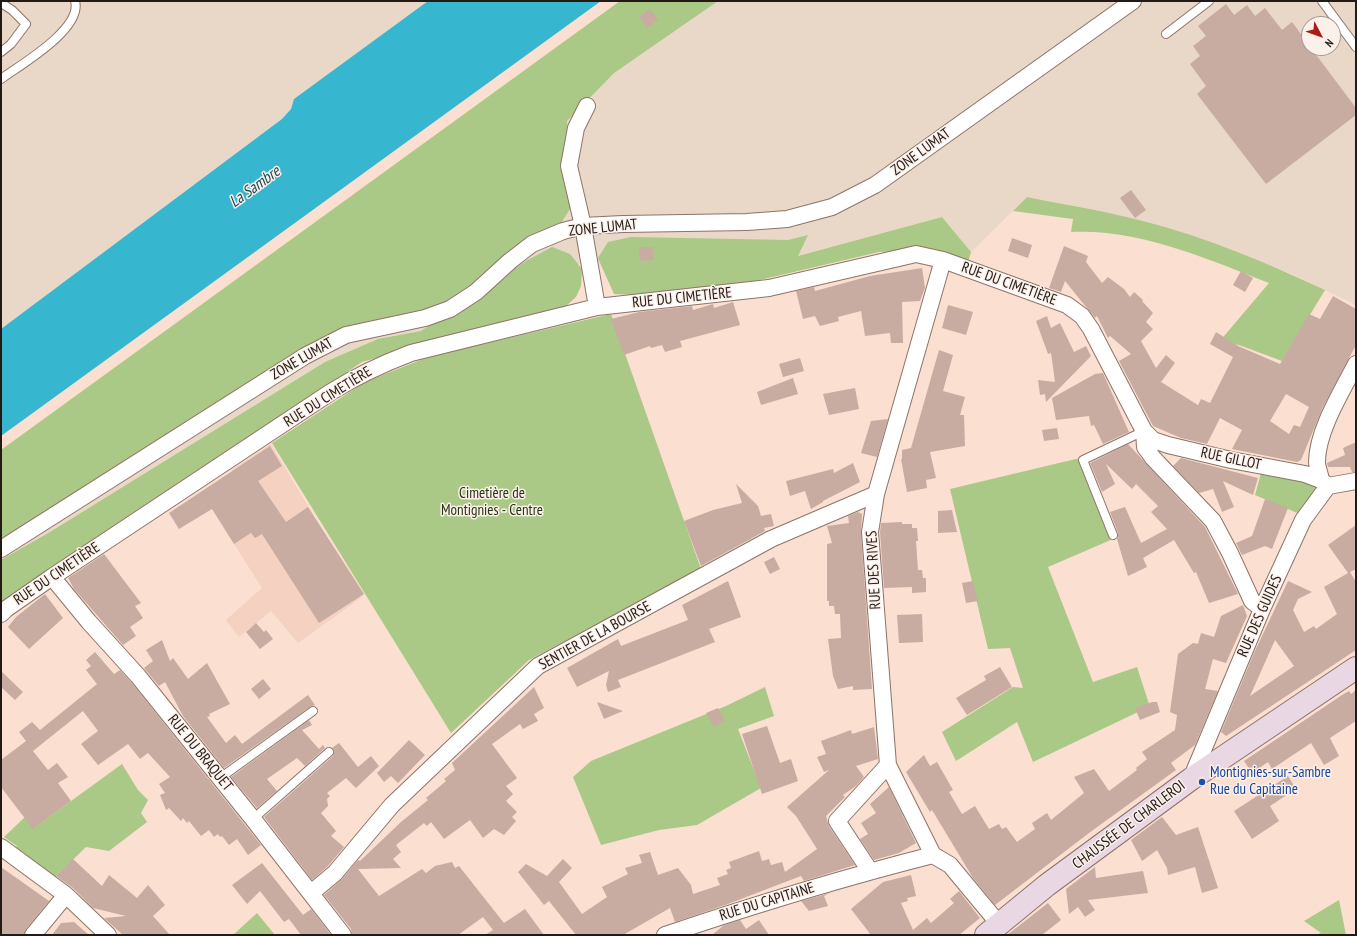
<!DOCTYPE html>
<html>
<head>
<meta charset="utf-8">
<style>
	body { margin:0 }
	#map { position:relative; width:1357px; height:936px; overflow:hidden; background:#fbdfd0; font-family:"PT Sans Narrow",sans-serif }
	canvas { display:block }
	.frame { position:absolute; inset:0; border:2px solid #241a15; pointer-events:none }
	.north { position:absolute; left:1301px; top:16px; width:40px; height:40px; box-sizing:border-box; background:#fbf0ea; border:1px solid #a59a95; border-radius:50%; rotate:131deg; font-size:11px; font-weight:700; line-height:16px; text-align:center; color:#241a15 }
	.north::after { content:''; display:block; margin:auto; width:14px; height:18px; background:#ad1b19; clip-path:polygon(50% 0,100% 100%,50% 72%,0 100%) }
</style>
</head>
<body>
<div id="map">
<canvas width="1357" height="936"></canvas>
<div class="frame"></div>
<div class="north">N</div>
</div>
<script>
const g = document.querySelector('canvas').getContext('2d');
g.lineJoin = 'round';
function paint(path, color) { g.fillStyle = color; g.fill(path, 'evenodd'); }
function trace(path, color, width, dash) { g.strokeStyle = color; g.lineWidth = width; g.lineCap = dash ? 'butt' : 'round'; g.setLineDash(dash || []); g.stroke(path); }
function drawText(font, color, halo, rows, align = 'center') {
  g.font = font + ' "PT Sans Narrow",sans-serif'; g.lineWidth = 3; g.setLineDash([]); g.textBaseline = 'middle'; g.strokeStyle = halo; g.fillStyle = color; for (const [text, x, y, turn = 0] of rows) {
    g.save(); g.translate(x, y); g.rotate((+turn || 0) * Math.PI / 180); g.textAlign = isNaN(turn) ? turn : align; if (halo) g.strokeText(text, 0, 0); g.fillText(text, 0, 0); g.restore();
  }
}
paint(new Path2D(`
	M271,444l91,153 -64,46 -27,-32 -32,26 -13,-17 36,-32 -28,-44 22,-14 -17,-47 -8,-13z`), '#f4d1c0');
paint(new Path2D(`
	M1,1h427l-134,98 -3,10 -9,10 -281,210z
	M620,1h736v304l-64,-31 -88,-33 -60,-20 -117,-24 -56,55 -29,-35 -145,39 -189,25 -11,-23 -8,4 -25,5 -5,29 -234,66 -324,205v-111zM1309,24h24v24h-24z`), '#e9d8c7');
paint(new Path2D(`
	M620,1h98l-104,72 -47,48 5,85 -11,17 -102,74 -39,16 -51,12 -368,220v-95z
	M1027,197c39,8 78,14 116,24 63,16 124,42 182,69l-43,71 -43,-16 -20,-3 50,-59c-60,-24 -133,-55 -198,-51l2,-13 -60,-8z
	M942,217l29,35 -4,14 -37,-16 -51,2 -192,45 -73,-3 -16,-36 10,-16 23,-5 157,3 20,-5 -10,21z
	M552,247l18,7 12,15 -1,17 -5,11 -11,10 -96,24 -107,31 -361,241v-43l49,-28 275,-170 53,-23 43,-8 105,-70z
	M611,314l90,255 -172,91 -78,73 -179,-290 93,-61 63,-25z
	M1080,458l33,81 -65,28 45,115 44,-15 12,37 -11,8 -105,50 -16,-40 -61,39 -14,-29 71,-45 10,1 -13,-40 -22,1 -38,-160z
	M1261,473l44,10 12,5 -15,27 -47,-20z
	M765,687l9,29 -36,13 23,59 -64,37 -38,5 -58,15 -28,-68 18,-16 135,-55z
	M122,764l16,26 10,10 -7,13 6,9 -38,29 -23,-4 -32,31 -44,-24 7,-8 -13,-9 21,-20 9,11z
	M1339,900l7,35h-31l6,-2 -17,-12z
	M257,913l18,22h-42z`), '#aac886');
paint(new Path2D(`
	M428,1h173l-600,435v-107l281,-210 9,-10 3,-10z`), '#37b6cf');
paint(new Path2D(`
	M1226,4l8,11 13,-10 8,11 10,-8 17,22 10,-8 17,23v3h2l45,60v7l-90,69 -69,-90 9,-8 -16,-22 10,-8 -7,-10 13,-10 -8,-10z
	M650,9l8,11 -11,8 -8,-11z
	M1131,190l15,20 -11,8 -15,-20z
	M1012,238l20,7 -4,13 -20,-7z
	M1064,246l24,10 -2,6 16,21 6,-6 16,12 6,8 4,-5 9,8 -1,1 11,12 -7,9 7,7 -12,12 15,27 10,-13 9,8 -14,19 37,23 3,-6 9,4 23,-46 -23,-13 6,-12 22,14 42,18 29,-50 11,5 13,-23 23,13v36l-33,62 -22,53 -4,2 -65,-13 10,-19 -22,-12 -13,26 -26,-6 -28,-12 -34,-65 12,-7 -21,-18 -2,2 -11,-22 -2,2 -30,-37 -4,11 -12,-4zM1286,394l23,13 -9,20 -6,-2 -5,9 -19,-13z
	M639,247h14v13l-13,1z
	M922,268l3,20 -5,13 -18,1 1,41h-12l-1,-10 -25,3 -4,-25 -23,6 1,4 -19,5 -5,-10 -12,3 -7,-28 18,-4 1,4 55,-15z
	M1241,271l12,7 -8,14 -12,-7z
	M733,302l7,23 -60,16 2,6 -17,5 -3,-7 -11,3 -1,-2 -26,9 -13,-36 28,-7 53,-6 1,4 20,-6 1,4z
	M948,305l25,7 -7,23 -24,-7z
	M1047,316l4,12 9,-5 14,29 12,-6 5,10 -45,46 -1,-8 -5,1 -2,-15 17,2 -4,-29 -3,1 -12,-33z
	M939,350l14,5 -10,36 22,6 -5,18h4l1,31 -35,6 6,26 -10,2 1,8 -20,4 -6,-33h1v-9l9,-2z
	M800,358l4,13 -21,6 -4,-13z
	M1103,373l26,59 -26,12 -9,-19 -3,1 -2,-10 -33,4 -4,-22 43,-24z
	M793,378l5,16 -37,11 -4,-13z
	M855,388l4,21 -30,6 -6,-21z
	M888,419l-11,38 -16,-4 10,-32z
	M1057,428l2,11 -15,2 -2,-11z
	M1356,442v30h-4l-2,-5h-22l-1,-4 18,-8 -2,-7z
	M1128,444l77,83 33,67 -29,9 -13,-31 -2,1 -20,-33 -31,18 4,9 -19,9 -11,-37 1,-6 -8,-21 15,-5 16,36 26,-14 -16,-17 7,-6 -22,-22 -4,5 -26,-25 9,20 -13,8 -12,-29z
	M270,446l12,20 -24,15 28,41 22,-15 56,87 -45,29 -57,-89 -7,4 -4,-5 -17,11 -22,-35 -33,20 -10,-16z
	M1181,458l77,20 -5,17 -30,-14 11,26 -12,5 -9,-23 -14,4 -26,-27z
	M853,463l7,19 -37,19v1l-12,7 -6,-18 -15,5 -4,-15 47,-12 1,4z
	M736,484l22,22 3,10 10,-2 3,12 -10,2 1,3 -64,35 -17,-45 29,-11 29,-7z
	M1265,499l23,9 -16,41 -7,-3 -23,9 -6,-12 16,-7z
	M952,510l5,22 -19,1v-22z
	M858,512l4,2 -1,19 11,156 -19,1v-4l-15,3 -5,-13 -5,-37 13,-1 -1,-24h-5l-1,-8h-5v-5h-2v-57l5,-1 -5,-17 22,-3 -1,-7z
	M902,522v2h10v4h5l1,13h-2l2,29h4l1,8h3v14l-14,1v-6l-28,1 -4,-56 1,-9z
	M1356,525v44l-6,3 6,10v68l-130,86 -5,-4 33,-79 34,-72 24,11 -14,7 -5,11 11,22 10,-6 2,3 21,-15 -13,-27 24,-14 -20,-28zM1275,640l19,26 -44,30z
	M104,554l37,49 -6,3 8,12 -13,9 6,9 -13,9 -49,-56 -6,-11z
	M774,557l6,12 -10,5 -6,-12z
	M728,581l13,36 -32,12 6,13 -97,38 3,7 -13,5 -2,-7 3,-14 -32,16 -10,-19 51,-29 3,7 67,-26 -6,-15z
	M973,581l5,20 -12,2 -4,-20z
	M45,594l18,24 -34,31 -21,-22 8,-10z
	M1243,605l4,11 -21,47 -13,-4 -8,30 13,2 -23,54 -24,18 5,7 -87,63 -94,72 -22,-27 -41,-68 -2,2 -24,-40 18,-17 6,11 7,-4 16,28 -4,2 13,22 13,-8 14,23 10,-5 3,5 4,-2 11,15 18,-13 -3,-6 15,-10 4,7 33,-27 -10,-16 20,-8 15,22 28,-21 -1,-2 11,-9 -5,-7 33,-22 2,-15 -7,-3 8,-58 15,-11 5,1 3,-11 13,4 7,-21z
	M922,614l1,28 -24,1 -2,-28z
	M256,623l8,9 2,-2 7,9 -13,10 -14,-17z
	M162,640l8,21 3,-3 15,21 19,-16 23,41 -21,10 1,2 -3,1 19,26 9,-8 7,9 66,-49 7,10 -5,2 -86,61 -41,-52 -18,-34 -6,4 -15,-18 9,-7 -7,-11z
	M95,652l19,22 6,-4 11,12 130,163 -13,10 -11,-16 -8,6 -7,-9 -2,1 -2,-3 -4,3 -5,-7 -8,6 -12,-15 -2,2 -4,-5 -2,3 -12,-13 -3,2 -6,-15 5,-2 -6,-9 11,-7 -22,-24 -8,6 -12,-15 -30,21 -17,-21 17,-13 -15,-20 -50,40 15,19 9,-7 11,14 -10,6 13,18 -38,28 -32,-42v-27l25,-19 -7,-9 13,-10 8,8 57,-46 -11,-14 5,-4 -5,-6z
	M1000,667l12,20 -45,28 -11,-17 30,-18 -2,-4z
	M1,671l22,21 -8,8 -14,-13z
	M263,679l8,10 -12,10 -8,-10z
	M534,687l10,21 -10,6 4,7 -15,8 -3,-5 -28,20 25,34 -11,8 7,8 -7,7 11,11 -5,5 4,4 -12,14 -10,-6 -11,9 -13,-18 -26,19 -13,-17 -4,4 -3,-3 -28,22 5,7 -8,7 8,9 -43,1 21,27 43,-27 4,4 9,-7 17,-4 3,6 4,-2 45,57 21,-14 19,26h-59l8,-5 -10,-13 -25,18h-106l-1,-6 -27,-34 18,-16 16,-19 2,1 41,-39 27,-22 -2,-2 20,-17 -2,-2 11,-9 -3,-7z
	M1356,690v31l-26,17 9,18 -15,9 -13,-22 -39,26 -4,-7 -16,11 -8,-12 98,-66 7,-4 2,3z
	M597,702l26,9 -19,8z
	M1152,702h5l3,10 -20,8 -5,-12z
	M718,708l7,13 -11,6 -8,-14z
	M309,720l3,5 -10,5 17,19 4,-4 2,3 -20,18 -8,-8 -30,21 10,12 -20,17 -26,-31z
	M767,726l13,37 11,-4 7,22 -36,13 -20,-60z
	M874,727l4,32 -22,7 8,11 -8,9 -13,9 2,2 -19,19 3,10 26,39 -51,16 -3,-5 -73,28 -53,18 -5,-14 -47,27h-47l-27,-34 -5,4 -26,-33 8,-8 21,12 16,-17 9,9 -13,14 23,32 25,-17 -5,-10 26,-13 -3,-6 17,-5 -3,-8 11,-3 8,23 20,-7 13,17 2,9 27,-9 -3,-7 11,-4 -2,-4 5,-2 -2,-6 30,-11 3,10 7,-2 2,6 11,-3 3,10 32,-23 -21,-33 -9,-9 42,-37 -5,2 -7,-15 9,-3 -5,-13 30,-11 1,4z
	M409,740l16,15 -27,28 -7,-7 -7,6 -7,-9z
	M339,743l19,24 13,-11 8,10 -23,22 -10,-10 -19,15 3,3 -3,3 1,7 -7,7 15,18 -5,5 13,11 -16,19 -16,14 -48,-63 69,-61 1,-5 -2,-3z
	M1288,776l8,13 -26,17 9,15 -27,18 -18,-28z
	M889,787l27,56 -17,10 -25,7 -14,-21 8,-5 -7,-11 15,-10 -6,-9z
	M1162,817l14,18 22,-8 20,61 -16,5 -7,-26 -27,8 -1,-7 -10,-18 -15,11 -11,-21z
	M73,859l29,27 7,-11 28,23 11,-13 17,20 -12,11 17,19h-47l-19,-17 22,-2 -33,-8 -20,-20 -17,-12z
	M262,863l41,52 8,-6 20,26h-30l-12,-16 -5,3 -24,-31 -13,13 -15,-19z
	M1,867l48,34 -23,28 -2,6h-23z
	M1095,867l1,11 47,-7 5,22 -60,7 7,10 -10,7 -7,-10 -9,7 -3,-25z
	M911,875l5,21 -9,2 1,3 -7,2 12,27 14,-12 4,5 23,-20 -4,-4 9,-8 21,27 -21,17h-88l-20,-26 32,-27z
	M830,893l-6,3 4,10 -19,5 -8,-10z
	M1048,903l13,17 -19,15h-35z
	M740,920l6,9 13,-9 10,15h-57l12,-10z
	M74,922l15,13h-37l9,-12z`), '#c8aca1');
const lane = new Path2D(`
	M1322,1l34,46
	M1,3l11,7 14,14 -15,20 -10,8
	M1166,34l43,-33
	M1,79c19,-14 82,-50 74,-78
	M1113,535l-30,-75 61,-29
	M220,778l93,-67
	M253,819l76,-67`);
const street = new Path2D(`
	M587,106l-11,22 -7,38 14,60 14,81
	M1144,431l9,9 15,5 63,15 74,14 16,6 7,6
	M1321,480c-1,-6 -4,-13 -4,-18 0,-31 25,-71 39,-98
	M1,549l304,-193 41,-21 79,-17 25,-9 26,-17 34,-31 22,-17 31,-13 20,-5 40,-2 124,-2 40,-3 45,-12 43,-22 258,-184
	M52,577l37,45 49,54 115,143 90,116
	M1,614l5,-5 46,-32 279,-185c27,-17 51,-28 80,-39l186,-46 172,-19 147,-34 27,6 124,45 15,11 9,13 53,102 1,16 8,11 60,63 17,32 22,48 10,8
	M1191,779l71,-170 41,-89 25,-34 28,-5
	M1,847l65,48 42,40
	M933,855l-45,-90 -18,-233 6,-38 67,-234
	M870,871l-33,-50 51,-56
	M311,893l24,-20 57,-68 146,-139 233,-127 105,-45
	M33,935l33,-40
	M665,935c89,-30 177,-57 268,-80l17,10 49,59`);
const secondary = new Path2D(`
	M986,935l61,-50 144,-106 165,-111`);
trace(lane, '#8d7468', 10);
trace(street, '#8d7468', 18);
trace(secondary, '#8d7468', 24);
trace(lane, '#fff', 8);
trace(street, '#fff', 16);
trace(secondary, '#e9d7e4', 22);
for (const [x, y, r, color] of [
	[1202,782,4,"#1a4fb4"]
]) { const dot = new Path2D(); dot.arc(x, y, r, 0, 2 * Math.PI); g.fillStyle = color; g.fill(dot); trace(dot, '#fbf0ea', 1.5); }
drawText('15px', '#241a15', '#fbf0ea', [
	["ZONE LUMAT",921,152,-36],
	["ZONE LUMAT",603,228,-6],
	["RUE DU CIMETIÈRE",1009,284,20],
	["RUE DU CIMETIÈRE",682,298,-6],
	["ZONE LUMAT",302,359,-30],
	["RUE DU CIMETIÈRE",328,397,-32],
	["RUE GILLOT",1231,459,12],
	["RUE DES RIVES",874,570,-93],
	["RUE DU CIMETIÈRE",57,574,-34],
	["RUE DES GUIDES",1260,616,-66],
	["SENTIER DE LA BOURSE",595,636,-29],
	["RUE DU BRAQUET",200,753,51],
	["CHAUSSÉE DE CHARLEROI",1129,825,-37],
	["RUE DU CAPITAINE",767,902,-17]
]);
drawText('15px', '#273413', '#fbf0ea', [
	["Cimetière de",492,494],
	["Montignies - Centre",492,511]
]);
drawText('15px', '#164399', '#fbf0ea', [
	["Montignies-sur-Sambre",1210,773],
	["Rue du Capitaine",1210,790]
], 'left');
drawText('italic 16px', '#154a54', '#fbf0ea', [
	["La Sambre",255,187,-36]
]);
</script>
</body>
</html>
